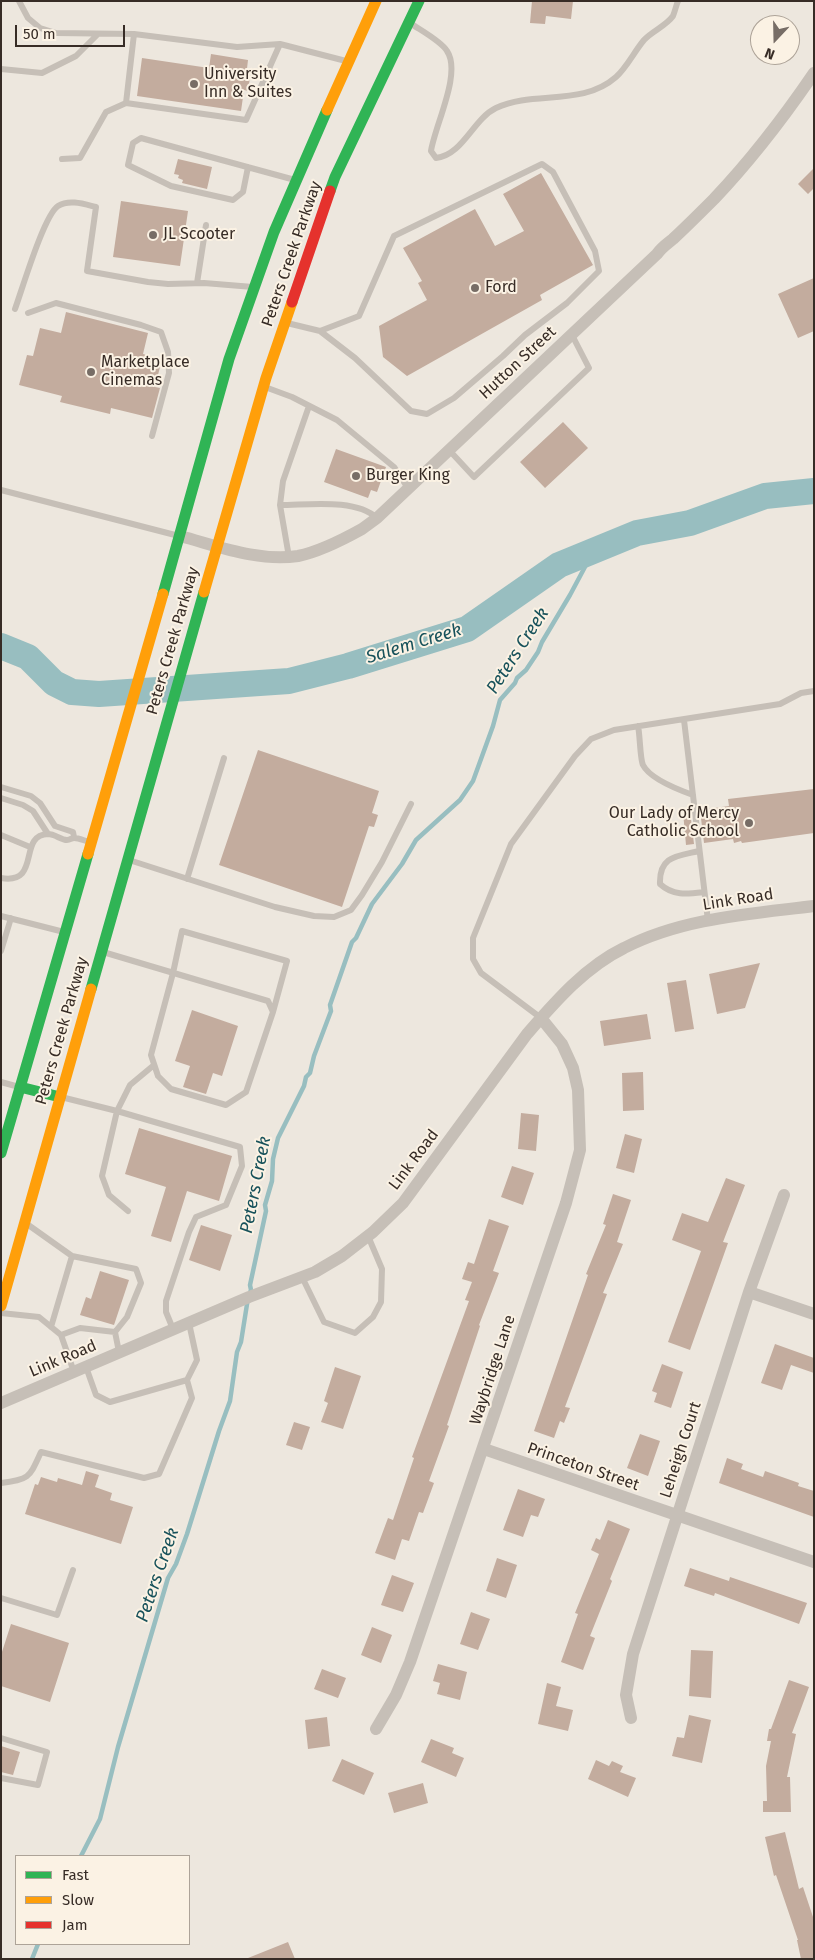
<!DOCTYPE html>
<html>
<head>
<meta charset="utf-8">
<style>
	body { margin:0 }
	#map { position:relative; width:815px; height:1960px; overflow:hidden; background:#ede7de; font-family:"Fira Sans",sans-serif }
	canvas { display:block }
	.frame { position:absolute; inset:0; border:2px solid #372c26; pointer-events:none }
	.legend { position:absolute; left:15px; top:1855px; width:175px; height:90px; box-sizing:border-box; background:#fbf2e4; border:1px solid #ada398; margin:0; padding:6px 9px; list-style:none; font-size:15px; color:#372c26 }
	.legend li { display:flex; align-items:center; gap:10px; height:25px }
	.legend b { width:25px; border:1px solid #ada398 }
	.north { position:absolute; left:750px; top:15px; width:50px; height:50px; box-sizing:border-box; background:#fbf2e4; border:1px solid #ada398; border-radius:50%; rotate:201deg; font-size:14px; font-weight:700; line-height:20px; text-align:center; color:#372c26 }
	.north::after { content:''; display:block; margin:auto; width:18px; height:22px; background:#776d66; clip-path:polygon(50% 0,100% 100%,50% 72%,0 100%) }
	.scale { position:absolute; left:15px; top:25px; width:110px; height:22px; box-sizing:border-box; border:2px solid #372c26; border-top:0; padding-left:6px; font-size:15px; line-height:18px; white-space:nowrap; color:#372c26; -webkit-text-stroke:4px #fbf2e4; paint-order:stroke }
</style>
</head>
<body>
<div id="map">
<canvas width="815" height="1960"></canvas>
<div class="frame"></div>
<ul class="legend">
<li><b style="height:6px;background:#30b455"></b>Fast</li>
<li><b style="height:6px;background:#ff9f0a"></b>Slow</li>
<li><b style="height:6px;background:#e5322d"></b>Jam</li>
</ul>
<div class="north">N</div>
<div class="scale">50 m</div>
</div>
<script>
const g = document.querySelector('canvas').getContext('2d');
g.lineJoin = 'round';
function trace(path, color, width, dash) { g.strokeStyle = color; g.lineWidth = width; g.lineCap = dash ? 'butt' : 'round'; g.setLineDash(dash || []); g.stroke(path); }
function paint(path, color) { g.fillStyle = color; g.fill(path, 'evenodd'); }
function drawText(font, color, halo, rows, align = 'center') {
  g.font = font + ' "Fira Sans",sans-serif'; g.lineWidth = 4; g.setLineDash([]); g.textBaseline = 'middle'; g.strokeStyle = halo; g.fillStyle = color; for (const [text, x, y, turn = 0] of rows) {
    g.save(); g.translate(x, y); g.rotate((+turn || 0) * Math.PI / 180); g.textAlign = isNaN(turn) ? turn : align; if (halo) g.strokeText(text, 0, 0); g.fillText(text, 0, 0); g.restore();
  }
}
trace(new Path2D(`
	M81,1856l19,-37 18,-72 50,-169 8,-14 11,-30 32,-103 11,-30 7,-49 4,-10 7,-44 3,-8 -1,-5 16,-74 -1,-6 7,-24 1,-22 5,-21 26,-52 2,-9 4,-4 4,-17 17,-45 -1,-6 22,-63 4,-4 16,-34 30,-40 14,-24 44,-40 13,-19 20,-55 7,-26 15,-17 2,-5 9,-8 12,-18 4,-10 28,-47 24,-45
	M32,1959l6,-15`), '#98bec0', 4.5);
trace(new Path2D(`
	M1,646l27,11 26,26 18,9 27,2 190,-13 59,-15 119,-37 92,-64 78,-32 53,-10 75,-27 49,-5`), '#98bec0', 26);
paint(new Path2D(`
	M532,1h41l-2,18 -25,-3 -1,8 -15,-1z
	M211,54l37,6 -2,17h4l-2,14 -4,-1 -3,21 -104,-15 5,-38 67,10z
	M178,159l34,8 -5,22 -25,-6 1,-3 -5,-2 1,-3 -5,-1z
	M814,168v20l-6,6 -10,-10z
	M541,173l52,92 -53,30 2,5 -135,76 -24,-19 -4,-31 48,-26 -9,-17 4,-2 -19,-33 72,-39 20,37 29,-15 -21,-37z
	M121,201l67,10 -8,55 -67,-9z
	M814,278v53l-16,7 -20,-44z
	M66,312l82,21 -5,21 19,5 -7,28 5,1 -8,30 -41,-10 -1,6 -50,-12 2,-6 -43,-11 8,-30 6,1 7,-28 21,5z
	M563,422l25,26 -43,40 -25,-26z
	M336,449l50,18 -9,25 -6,-2 -3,8 -44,-16z
	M258,750l121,41 -7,22 6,2 -4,12 -5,-1 -27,81 -123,-42z
	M814,789v44l-72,10 -1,-2 -7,2 -1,-4 -29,4 -4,-33 29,-4 -1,-7z
	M690,811l4,33 -8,1 -3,-33z
	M760,963l-15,45 -28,6 -8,-40z
	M686,980l8,49 -19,3 -8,-49z
	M192,1010l46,16 -16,50 -9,-3 -7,21 -23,-7 7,-21 -15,-5z
	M647,1014l4,25 -47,7 -4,-25z
	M643,1072l1,38 -21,1 -1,-38z
	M521,1113l18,2 -3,36 -18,-2z
	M139,1128l93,28 -13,45 -32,-10 -16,51 -20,-6 15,-49 -41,-13z
	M625,1134l17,5 -8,34 -18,-5z
	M512,1166l22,7 -11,32 -22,-8z
	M726,1178l19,7 -22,57 5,1 -38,107 -22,-8 33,-91 -29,-11 10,-27 26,9z
	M613,1194l18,6 -14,42 6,2 -20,49 4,1 -42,113 5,1 -6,15 -4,-2 -6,17 -20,-7 54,-156 -2,-1 20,-49 -3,-1z
	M489,1219l20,7 -16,45 6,2 -20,52 1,1 -33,99 2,1 -20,55 5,2 -11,30 -4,-1 -10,29 -7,-2 -7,21 -20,-7 13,-35 5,2 21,-62 -2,-1 57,-156 -4,-1 7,-18 -10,-3 6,-17 6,2z
	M201,1225l31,10 -12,36 -31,-11z
	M100,1271l29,9 -15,45 -34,-10 6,-18 5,2z
	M775,1344l39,14v15l-23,-8 -9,25 -21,-7z
	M662,1364l21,8 -12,36 -17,-6 3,-9 -5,-2z
	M335,1367l26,9 -18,53 -22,-7 7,-19 -4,-2z
	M294,1422l16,5 -8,23 -16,-5z
	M640,1434l20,7 -12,35 -21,-8z
	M727,1458l16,6 -2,5 22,8 2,-6 34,12 -1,3 16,5v26l-95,-34z
	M86,1471l13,4 -4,12 17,6 -2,7 23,7 -12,37 -96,-30 10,-30 3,1 3,-8 16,5 1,-4 24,7z
	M518,1489l27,10 -7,18 -7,-2 -8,22 -20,-7z
	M608,1520l22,9 -20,50 2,2 -22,55 5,2 -12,32 -22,-8 17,-48 -3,-1 24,-59 -8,-4 5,-12 4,2z
	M497,1558l20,7 -11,33 -20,-7z
	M690,1568l39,13 1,-4 77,26 -8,21 -84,-31 -1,3 -30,-10z
	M392,1575l22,8 -11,29 -22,-7z
	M471,1612l19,7 -12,31 -18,-6z
	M11,1624l58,19 -19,59 -49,-16v-31z
	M372,1627l20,8 -11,28 -20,-8z
	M691,1650l22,1 -2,47 -22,-2z
	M438,1664l29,8 -7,28 -23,-6 3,-11 -7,-2z
	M322,1669l24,9 -8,20 -24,-9z
	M789,1680l20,7 -17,46 4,1 -9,43h3l1,35h-28v-11h4l-1,-35 5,-25h-4l2,-12h2z
	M547,1683l14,4 -5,19 17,4 -5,21 -30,-7z
	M689,1715l22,5 -9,43 -30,-7 5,-19 7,1z
	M327,1717l3,29 -22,3 -3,-29z
	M431,1739l23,9 -2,5 12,5 -8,19 -35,-15z
	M1,1746l19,6 -7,23 -12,-3z
	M342,1759l32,14 -10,22 -32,-14z
	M596,1760l13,6 3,-5 11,5 -3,6 16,6 -8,19 -40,-18z
	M423,1783l5,20 -34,10 -6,-20z
	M785,1832l14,57 4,-2 11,33v39h-13l-4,-19h1l-22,-65 -2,1 -9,-39z
	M288,1942l7,17h-46l-1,-1z`), '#c3ac9e');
trace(new Path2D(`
	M19,1l9,17 12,10 16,5 78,1
	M410,23c10,7 31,18 37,28 15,22 -12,74 -16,100l5,7c27,-3 37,-39 60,-50 38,-18 86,-1 120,-31 11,-10 18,-25 28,-37 8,-9 22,-14 29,-24 2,-5 3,-10 5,-15
	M1,69l41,4 34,-17 22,-22
	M126,103l8,-69 103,13 43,-3 66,17
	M62,159l18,-1 26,-46 20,-9 120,17 34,-76
	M248,167l-5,25 -10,8 -62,-14 -43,-21 5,-22 8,-5 154,42
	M197,283l9,-58
	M15,309c7,-19 29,-94 43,-103 11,-7 26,-2 38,1l-9,64 61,11 20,2 36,-1 49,4
	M28,313l28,-10 85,22 20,7 7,20 1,21 -17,63
	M287,323l33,8 35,27 56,53 16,3 27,-16 49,-42 22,-21 42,-32 32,-32 -4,-20 -42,-79 -11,-8 -148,72 -35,80 -39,15
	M265,387l27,10 45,23 57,47 14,21
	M449,450l25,27 115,-109 -17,-33
	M1,490l178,46
	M280,505c28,0 75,-7 97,13
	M289,557l-9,-52 3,-24 26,-75
	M684,720l24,201
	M638,726c2,8 2,33 5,39 7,14 36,25 50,30
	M1,787l30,9 9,7 15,23 18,6 1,5
	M1,798l22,7 10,6 15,23
	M1,835l29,12
	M699,851c-22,5 -40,5 -39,33 13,12 27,10 44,8
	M129,860l146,47 39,9 20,1 17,-7 11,-15 20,-33 29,-58
	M1,878c41,7 16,-43 47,-44 7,0 13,6 19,6 3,0 5,-2 7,-2 5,0 11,3 16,4
	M187,879l37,-121
	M1,916l63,16
	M1,951l10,-33
	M103,952l165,49 5,11 -27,80 -20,13 -55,-16 -13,-13 -7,-21 22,-82 9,-42 105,30 -14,51
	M541,1018l-60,-45 -8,-14v-21l38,-94 64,-88 16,-17 23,-9 166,-26 21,-11 13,-2
	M1,1082l18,5
	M61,1097l56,14 13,-26 24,-20
	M128,1211l-19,-16 -7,-19 15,-65 123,36 2,19 -16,39 -30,12 -7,15 -23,69v11l7,17
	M27,1224l45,32 64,13 5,14 -14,34 -12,15
	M302,1277l22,45 31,11 18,-16 8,-15 1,-33 -14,-33
	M1,1313l38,4 22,18
	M51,1327l21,-71
	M74,1372l-13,-37 19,-7 35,4 4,20
	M187,1380l10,-20 -8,-37
	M1,1483c29,-4 28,-5 40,-31l103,26 15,-4 33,-76 -5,-18 -77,22 -14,-7 -10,-28
	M1,1598l56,17 16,-45
	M1,1738l46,14 -9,33 -37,-7`), '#c6bfb7', 6);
trace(new Path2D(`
	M180,536c38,10 78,26 118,20 20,-4 46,-17 64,-27l15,-11 280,-264c5,-7 10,-10 16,-15 14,-13 28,-27 41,-40 37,-39 70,-82 100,-126
	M749,1292l65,22
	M1,1403l248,-106 66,-25 27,-16 31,-24 30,-29 124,-169c28,-32 58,-67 97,-86 58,-30 126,-34 190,-42
	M484,1449l330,113
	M631,1718l-5,-23 7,-41 116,-362 35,-97
	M376,1729l20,-34 14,-33 156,-459 14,-53 -2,-60 -5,-22 -11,-24 -21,-26`), '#c6bfb7', 12);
trace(new Path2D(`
	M330,191l5,-14 84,-176
	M163,594l66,-235 45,-127 53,-122
	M91,989l113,-397
	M20,1087l40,10
	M1,1153l87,-299`), '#30b455', 11);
trace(new Path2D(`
	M327,110l49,-109
	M204,592l62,-214 26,-76
	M88,854l75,-260
	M1,1306l90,-317`), '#ff9f0a', 11);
trace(new Path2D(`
	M292,302l38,-111`), '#e5322d', 11);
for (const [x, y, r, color] of [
	[194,84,5,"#776d66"],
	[153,235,5,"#776d66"],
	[475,288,5,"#776d66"],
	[91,372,5,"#776d66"],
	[356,476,5,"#776d66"],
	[749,823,5,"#776d66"]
]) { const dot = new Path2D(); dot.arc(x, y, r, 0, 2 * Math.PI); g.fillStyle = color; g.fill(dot); trace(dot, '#fbf2e4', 2); }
drawText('16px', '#372c26', '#fbf2e4', [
	["University",204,75],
	["Inn & Suites",204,93],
	["JL Scooter",163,235],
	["Ford",485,288],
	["Marketplace",101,363],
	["Cinemas",101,381],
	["Burger King",366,476],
	["Our Lady of Mercy",739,814,"right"],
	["Catholic School",739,832,"right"]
], 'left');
drawText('16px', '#372c26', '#fbf2e4', [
	["Peters Creek Parkway",292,254,-71],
	["Hutton Street",518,363,-43],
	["Peters Creek Parkway",173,641,-74],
	["Link Road",738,900,-9],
	["Peters Creek Parkway",62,1031,-74],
	["Link Road",414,1160,-53],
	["Link Road",63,1359,-23],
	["Waybridge Lane",493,1370,-72],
	["Leheigh Court",681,1450,-72],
	["Princeton Street",583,1467,19]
]);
drawText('italic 18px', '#18525b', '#fbf2e4', [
	["Salem Creek",414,644,-17],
	["Peters Creek",518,651,-57],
	["Peters Creek",256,1185,-79],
	["Peters Creek",158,1575,-71]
]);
</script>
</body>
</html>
